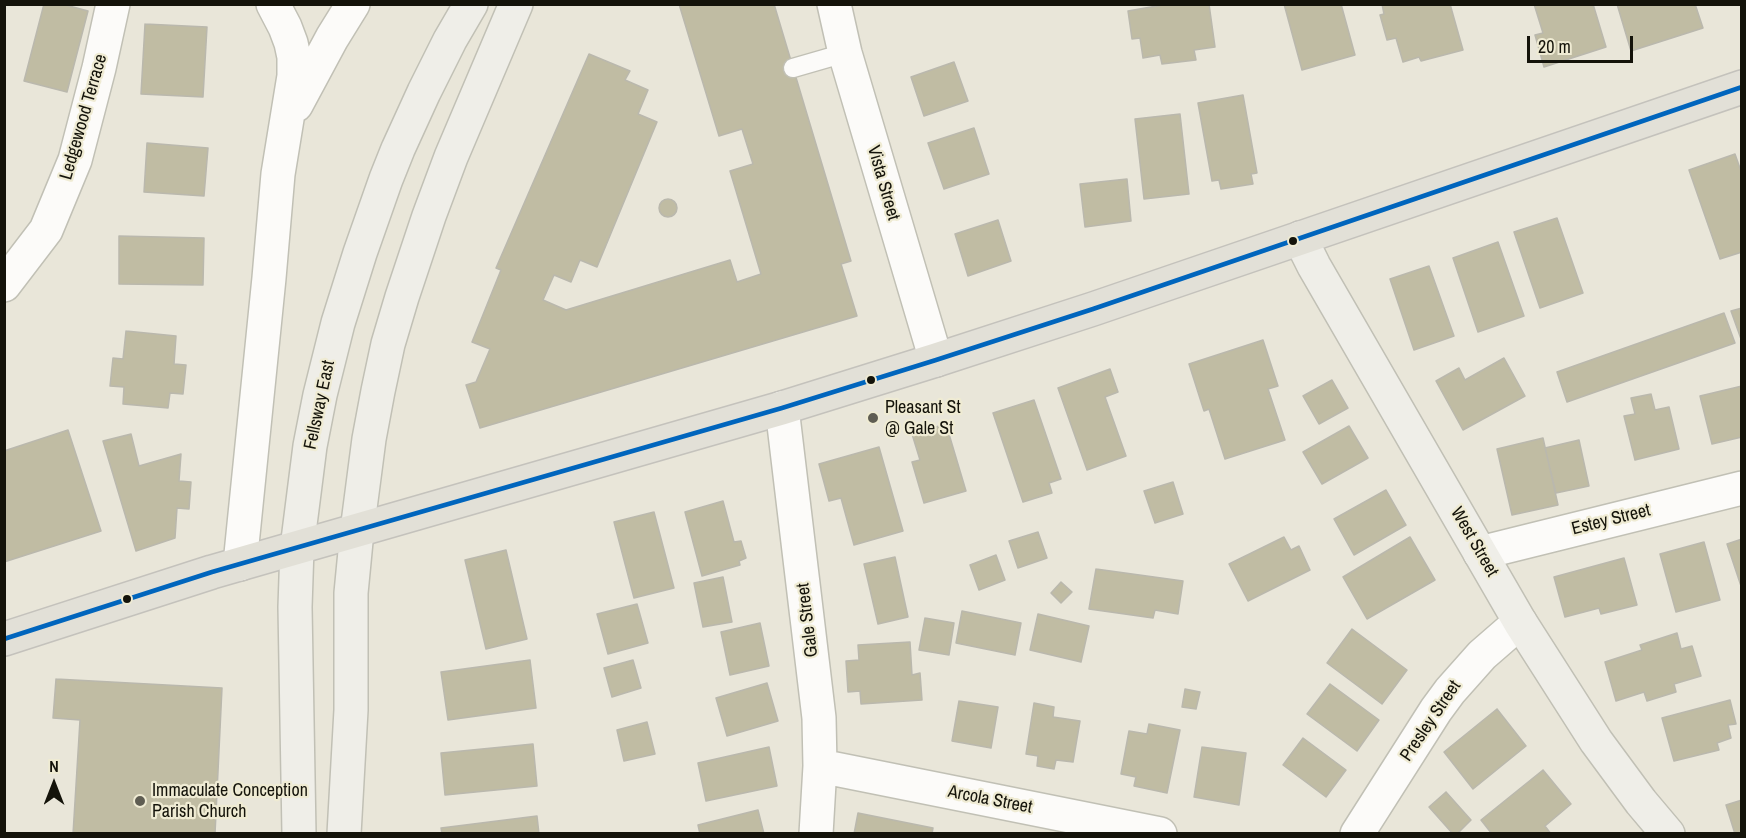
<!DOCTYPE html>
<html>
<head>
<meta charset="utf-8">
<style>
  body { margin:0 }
  #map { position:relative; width:1746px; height:838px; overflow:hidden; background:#e9e6d9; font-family:"Archivo Narrow",sans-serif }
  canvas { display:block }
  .frame { position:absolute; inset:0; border:6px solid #14130a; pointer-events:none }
  .north { position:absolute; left:24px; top:754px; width:60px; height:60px; -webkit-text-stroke:4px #efebd3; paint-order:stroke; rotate:0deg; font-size:16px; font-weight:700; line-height:24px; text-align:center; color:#14130a }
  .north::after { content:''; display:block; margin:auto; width:21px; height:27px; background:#14130a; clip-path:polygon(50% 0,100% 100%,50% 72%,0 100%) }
  .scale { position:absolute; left:1527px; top:36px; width:106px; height:27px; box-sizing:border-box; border:3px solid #14130a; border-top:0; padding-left:8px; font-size:18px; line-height:21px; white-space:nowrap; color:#14130a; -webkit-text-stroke:4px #efebd3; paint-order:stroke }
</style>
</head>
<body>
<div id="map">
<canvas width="1746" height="838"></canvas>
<div class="frame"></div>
<div class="north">N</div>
<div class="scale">20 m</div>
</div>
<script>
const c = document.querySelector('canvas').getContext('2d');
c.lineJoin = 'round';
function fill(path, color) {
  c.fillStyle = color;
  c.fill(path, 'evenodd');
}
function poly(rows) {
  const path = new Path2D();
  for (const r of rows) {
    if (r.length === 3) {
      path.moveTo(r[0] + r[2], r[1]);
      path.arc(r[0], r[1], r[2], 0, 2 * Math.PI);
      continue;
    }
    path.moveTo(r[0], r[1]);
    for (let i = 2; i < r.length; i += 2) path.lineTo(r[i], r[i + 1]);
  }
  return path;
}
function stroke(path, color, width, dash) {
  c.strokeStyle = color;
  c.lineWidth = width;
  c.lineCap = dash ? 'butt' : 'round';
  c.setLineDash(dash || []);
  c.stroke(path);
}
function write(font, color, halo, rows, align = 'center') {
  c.font = font + ' "Archivo Narrow",sans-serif';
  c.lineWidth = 4.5;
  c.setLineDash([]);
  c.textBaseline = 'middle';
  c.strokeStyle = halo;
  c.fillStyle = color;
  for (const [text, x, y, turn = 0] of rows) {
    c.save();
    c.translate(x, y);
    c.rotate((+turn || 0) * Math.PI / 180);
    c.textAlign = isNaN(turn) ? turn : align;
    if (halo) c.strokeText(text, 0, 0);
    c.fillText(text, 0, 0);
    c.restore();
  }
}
const building = poly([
  [44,4,62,4,88,11,67,92,24,81,44,4],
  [679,4,774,4,851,261,841,264,857,316,480,428,466,385,476,382,490,349,472,342,501,270,496,268,589,54,630,71,625,80,648,90,638,114,657,122,597,267,580,260,571,282,554,275,543,300,566,310,730,260,737,282,761,274,730,171,753,164,742,129,719,136,679,4],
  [1168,4,1209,4,1215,47,1194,50,1196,60,1162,64,1160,55,1143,58,1140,38,1132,39,1128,11,1168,4],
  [1284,4,1341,4,1355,55,1302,70,1284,4],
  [1382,4,1450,4,1463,50,1421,61,1419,57,1403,62,1396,38,1387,40,1380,15,1384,14,1382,4],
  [1534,4,1593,4,1606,47,1544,67,1535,35,1543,33,1534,4],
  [1617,4,1695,4,1703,28,1631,51,1617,4],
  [145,24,207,27,203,97,141,94,145,24],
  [954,62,968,101,924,116,911,77,954,62],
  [1243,95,1257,173,1251,174,1253,184,1221,189,1219,180,1212,181,1198,103,1243,95],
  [1180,114,1189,194,1144,199,1135,119,1180,114],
  [974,128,989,174,944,189,928,143,974,128],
  [147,143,208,148,204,196,144,192,147,143],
  [1735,154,1742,174,1742,252,1720,259,1689,170,1735,154],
  [1127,179,1131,221,1085,227,1080,184,1127,179],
  [668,208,9],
  [1557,218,1583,293,1540,308,1514,232,1557,218],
  [998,220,1011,261,968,276,955,234,998,220],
  [119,236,204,238,203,285,119,284,119,236],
  [1498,242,1524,316,1478,332,1453,258,1498,242],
  [1429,266,1454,336,1414,350,1390,279,1429,266],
  [1742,308,1742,339,1741,339,1731,311,1742,308],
  [1724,313,1735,343,1567,402,1557,372,1724,313],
  [126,331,176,336,174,364,186,365,183,394,170,393,168,408,123,404,124,387,110,386,113,358,123,359,126,331],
  [1263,340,1278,386,1268,389,1285,440,1225,459,1209,409,1204,411,1189,364,1263,340],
  [1504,358,1525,396,1463,430,1436,381,1459,368,1465,380,1504,358],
  [1110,369,1118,392,1105,397,1126,456,1087,470,1058,388,1110,369],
  [1332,380,1348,408,1319,424,1303,396,1332,380],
  [1742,386,1742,437,1712,444,1700,396,1742,386],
  [1651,394,1655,410,1669,407,1679,449,1635,460,1624,416,1635,414,1631,398,1651,394],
  [1034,400,1061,479,1049,483,1052,493,1023,502,993,413,1034,400],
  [946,424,966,491,924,503,912,462,920,460,912,434,946,424],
  [1349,426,1368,458,1322,484,1303,452,1349,426],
  [68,430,101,531,4,562,4,451,68,430],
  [131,434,139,466,181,454,179,481,191,482,189,509,177,508,175,538,136,551,103,441,131,434],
  [1543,438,1558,505,1512,515,1497,449,1543,438],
  [1579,440,1589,486,1556,493,1545,448,1579,440],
  [879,447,903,531,854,545,841,498,829,501,819,464,879,447],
  [1173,482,1183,514,1155,523,1144,491,1173,482],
  [1386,490,1406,525,1354,555,1334,519,1386,490],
  [723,501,734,542,741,541,746,558,739,561,740,565,702,576,685,512,723,501],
  [654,512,674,588,634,598,614,522,654,512],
  [1038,532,1047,558,1018,568,1009,541,1038,532],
  [1284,537,1291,550,1299,546,1310,570,1248,601,1229,564,1284,537],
  [1410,537,1435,580,1367,619,1343,577,1410,537],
  [1742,539,1742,586,1741,586,1727,544,1742,539],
  [1704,542,1720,600,1676,612,1660,554,1704,542],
  [506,550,527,639,486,649,465,560,506,550],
  [996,555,1005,580,979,590,970,565,996,555],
  [895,557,908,617,878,624,864,564,895,557],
  [1624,558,1637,605,1601,614,1599,608,1565,617,1554,577,1624,558],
  [1096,569,1183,581,1178,614,1155,610,1153,618,1089,609,1096,569],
  [723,577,732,622,703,627,694,583,723,577],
  [1061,582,1072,592,1061,603,1051,593,1061,582],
  [637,604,648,643,608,654,597,614,637,604],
  [962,611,1021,623,1015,655,956,643,962,611],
  [1038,614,1089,626,1081,662,1030,650,1038,614],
  [925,618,954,623,949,655,919,650,925,618],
  [760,623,769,666,730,675,721,632,760,623],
  [1352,629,1407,670,1382,704,1327,663,1352,629],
  [1677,633,1681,649,1692,646,1701,676,1674,684,1676,692,1647,701,1644,692,1616,701,1605,662,1642,650,1640,645,1677,633],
  [910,642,912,675,920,673,922,700,861,704,860,691,848,692,846,661,859,660,858,645,910,642],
  [530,660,536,708,448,720,441,672,530,660],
  [633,660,641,688,612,697,604,668,633,660],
  [56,679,222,688,215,834,73,834,80,720,53,718,56,679],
  [767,683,778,721,727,736,716,698,767,683],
  [1330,684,1379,720,1357,751,1307,714,1330,684],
  [1185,689,1200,692,1196,709,1182,707,1185,689],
  [1730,700,1736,724,1728,725,1731,738,1717,743,1719,750,1674,761,1662,718,1730,700],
  [959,701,998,707,991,748,952,741,959,701],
  [1034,703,1054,707,1053,717,1080,721,1073,762,1056,760,1054,769,1037,766,1038,756,1026,754,1034,703],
  [1497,709,1526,746,1473,789,1444,752,1497,709],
  [647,722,655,754,624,761,617,730,647,722],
  [1149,724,1180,730,1167,793,1134,786,1136,777,1121,774,1129,731,1147,734,1149,724],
  [1303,738,1346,770,1326,797,1283,765,1303,738],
  [533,744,537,786,445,795,441,753,533,744],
  [769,747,777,786,706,801,698,763,769,747],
  [1202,747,1246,753,1239,805,1194,797,1202,747],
  [1543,770,1571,804,1545,826,1551,834,1492,834,1481,820,1543,770],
  [1446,792,1471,820,1457,834,1453,834,1429,807,1446,792],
  [1742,800,1742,834,1735,834,1726,805,1742,800],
  [758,810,764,834,700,834,698,825,758,810],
  [858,813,933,828,932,834,854,834,858,813],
  [537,816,539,834,442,834,441,828,537,816]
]);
fill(building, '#c0bca3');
stroke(building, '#bab8ad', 1.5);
const lane = poly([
  [793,68,845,53]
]);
const street = poly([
  [834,4,845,53,936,360],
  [296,105,332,38,353,4],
  [4,285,46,230,75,160,99,68,113,4],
  [782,408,819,718,820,766,816,834],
  [1480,553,1742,488],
  [240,564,269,278,278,174,294,76,294,57,291,43,285,27,273,4],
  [820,766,1160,834],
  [1357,834,1436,710,1450,691,1482,655,1520,622]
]);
const secondary = poly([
  [1300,238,1314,266,1520,622,1596,741,1641,802,1668,834],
  [299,834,295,607,297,548,310,446,320,395,338,323,360,253,386,179,398,149,424,92,450,40,471,4],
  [344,834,351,710,351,593,357,531,369,439,378,391,388,344,402,297,429,216,451,157,516,4]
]);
const primary = poly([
  [4,639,212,572,782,408,936,360,1093,309,1742,87]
]);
stroke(lane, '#c1c0b5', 21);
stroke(street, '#c1c0b5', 36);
stroke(secondary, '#c1c0b5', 36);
stroke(primary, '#c4c2bc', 36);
stroke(lane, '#fcfbf9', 18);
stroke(street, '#fcfbf9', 33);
stroke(secondary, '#efeee8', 33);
stroke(primary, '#e2e0d7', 33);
stroke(poly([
  [4,639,212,572,782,408,936,360,1093,309,1742,87]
]), '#0065bd', 4.5);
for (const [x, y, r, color] of [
  [1293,241,5,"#14130a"],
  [871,380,5,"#14130a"],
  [873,418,6,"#5f5d52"],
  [127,599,5,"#14130a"],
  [140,801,6,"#5f5d52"]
]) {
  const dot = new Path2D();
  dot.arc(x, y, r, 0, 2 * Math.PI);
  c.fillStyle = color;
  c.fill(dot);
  stroke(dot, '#efebd3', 2);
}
write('18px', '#14130a', '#efebd3', [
  ["Ledgewood Terrace",84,117,-74],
  ["Vista Street",883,183,74],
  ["Fellsway East",320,405,-78],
  ["Estey Street",1611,520,-14],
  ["West Street",1474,542,60],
  ["Gale Street",808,620,-97],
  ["Presley Street",1431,721,-56],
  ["Arcola Street",990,800,11]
]);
write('18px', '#14130a', '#efebd3', [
  ["Pleasant St",885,408],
  ["@ Gale St",885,429],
  ["Immaculate Conception",152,791],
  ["Parish Church",152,812]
], 'left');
</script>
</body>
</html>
